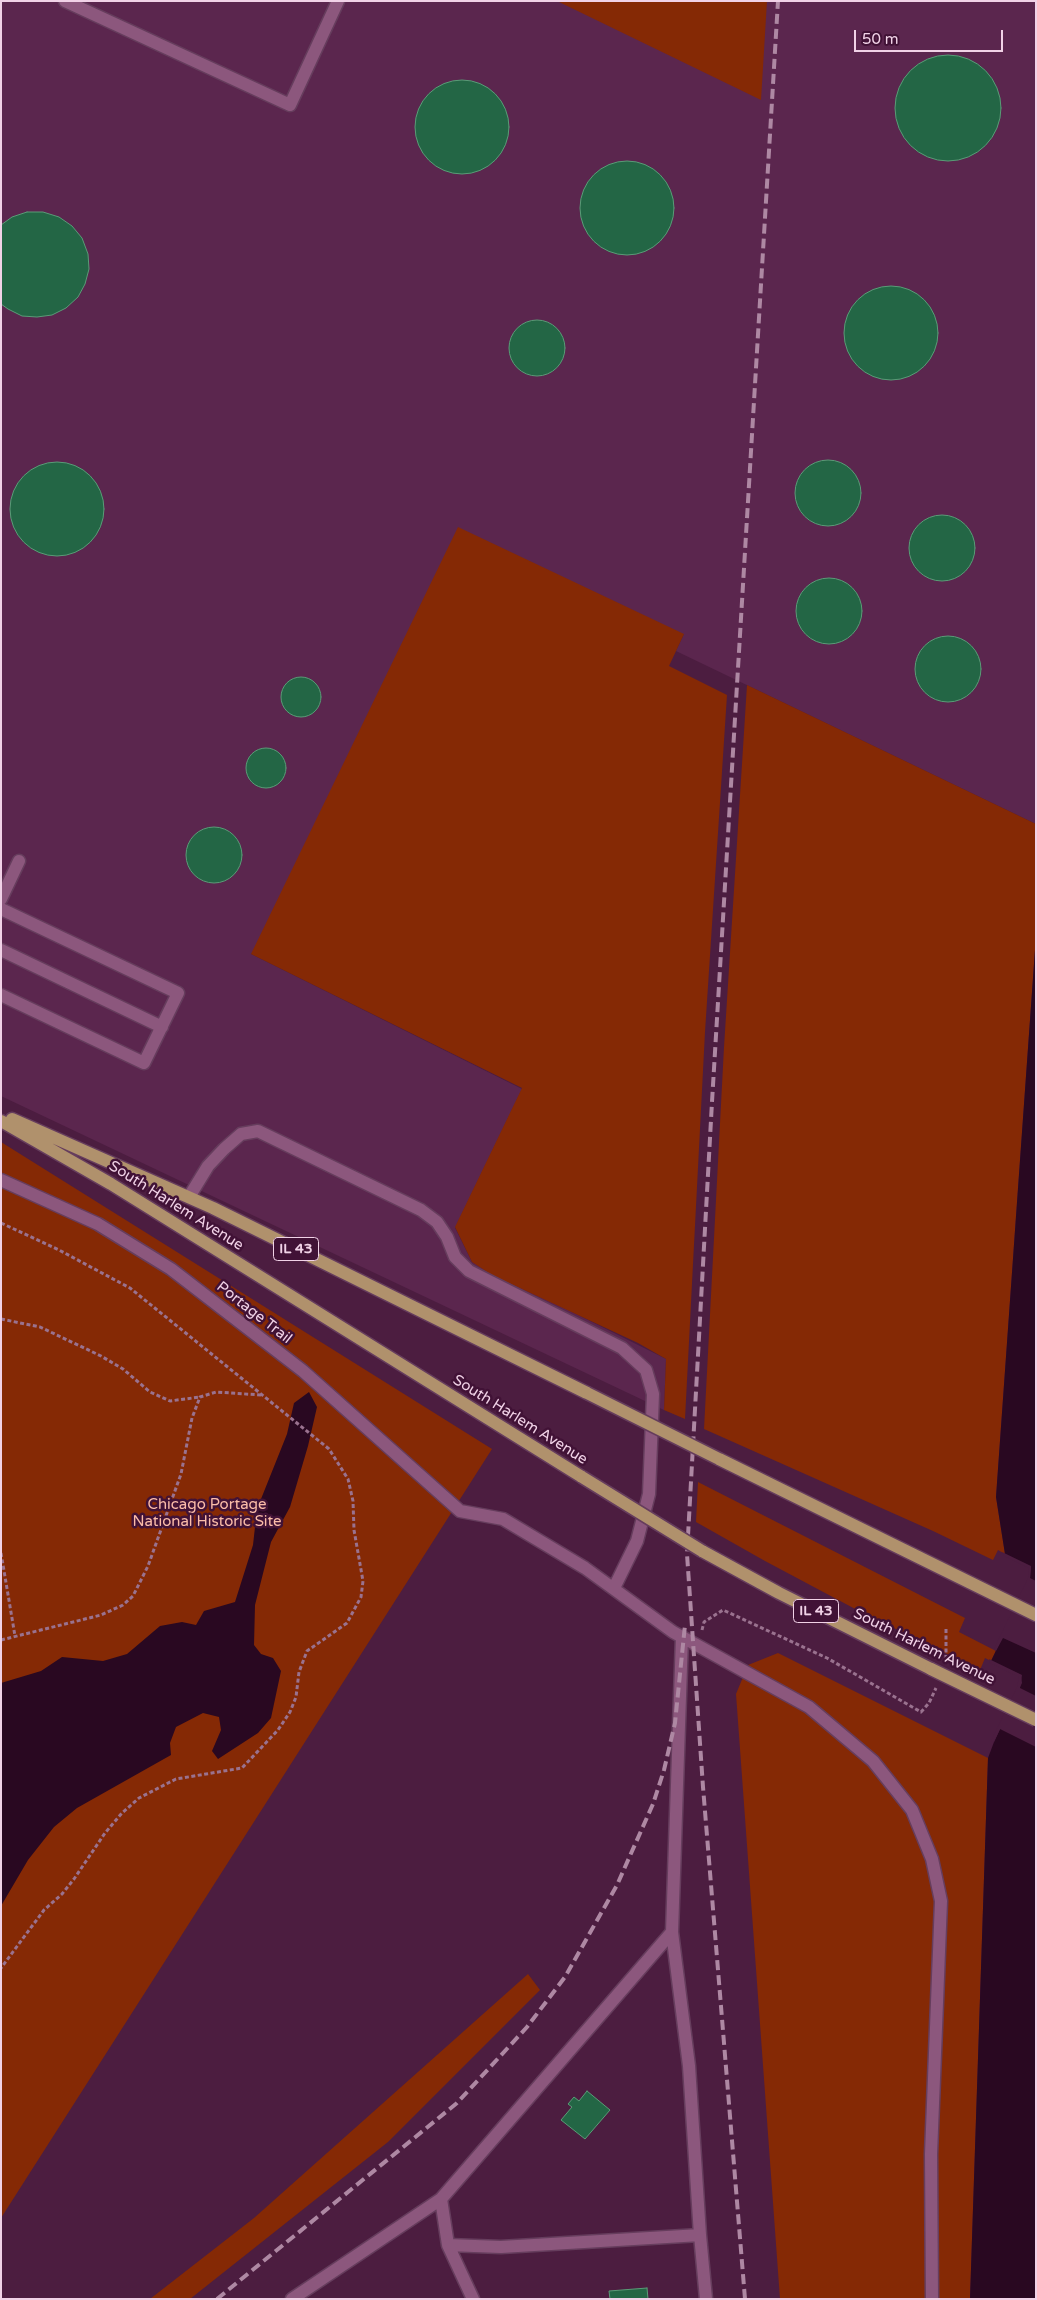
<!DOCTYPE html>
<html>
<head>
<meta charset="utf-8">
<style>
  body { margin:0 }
  #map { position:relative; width:1037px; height:2300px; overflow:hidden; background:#4c1d40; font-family:"Varela Round",sans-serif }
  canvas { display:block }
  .frame { position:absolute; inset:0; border:2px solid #f1d2e7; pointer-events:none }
  .scale { position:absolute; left:854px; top:30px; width:149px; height:22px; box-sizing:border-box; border:2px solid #f1d2e7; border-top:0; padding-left:6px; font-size:15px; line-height:18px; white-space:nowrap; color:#f1d2e7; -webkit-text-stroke:4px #411236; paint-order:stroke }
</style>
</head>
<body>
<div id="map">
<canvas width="1037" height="2300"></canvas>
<div class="frame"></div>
<div class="scale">50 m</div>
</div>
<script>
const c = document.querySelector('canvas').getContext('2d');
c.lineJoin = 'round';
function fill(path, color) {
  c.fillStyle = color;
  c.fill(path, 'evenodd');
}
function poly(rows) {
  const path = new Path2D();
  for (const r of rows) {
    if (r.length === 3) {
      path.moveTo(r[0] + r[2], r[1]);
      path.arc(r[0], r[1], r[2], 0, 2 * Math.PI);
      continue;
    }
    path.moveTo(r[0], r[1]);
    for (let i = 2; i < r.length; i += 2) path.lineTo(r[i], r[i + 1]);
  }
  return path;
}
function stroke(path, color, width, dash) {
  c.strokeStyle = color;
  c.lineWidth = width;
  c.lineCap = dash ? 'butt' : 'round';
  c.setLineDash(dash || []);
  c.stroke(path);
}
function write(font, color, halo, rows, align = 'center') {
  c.font = font + ' "Varela Round",sans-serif';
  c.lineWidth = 5;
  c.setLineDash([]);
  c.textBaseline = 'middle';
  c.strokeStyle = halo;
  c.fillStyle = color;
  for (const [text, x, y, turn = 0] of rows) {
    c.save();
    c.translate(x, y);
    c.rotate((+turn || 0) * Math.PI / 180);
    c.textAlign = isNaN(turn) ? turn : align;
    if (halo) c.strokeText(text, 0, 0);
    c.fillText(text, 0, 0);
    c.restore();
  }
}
fill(poly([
  [1,1,1036,1,1036,824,676,651,684,634,251,954,522,1089,455,1228,472,1262,666,1359,664,1410,1,1096]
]), '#5b264e');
fill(poly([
  [557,1,767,1,761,100],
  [458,527,684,634,669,666,727,695,705,1032,685,1419,664,1410,666,1359,638,1343,492,1275,472,1262,455,1227,522,1088,251,954],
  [747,685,1036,824,1036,936,996,1497,1005,1554,998,1550,993,1560,933,1531,704,1429,724,1047],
  [1,1142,492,1449,1,2218],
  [698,1482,965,1618,959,1632,996,1651,991,1661,985,1658,980,1670,859,1611,765,1561,696,1522],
  [778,1653,988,1758,970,2299,780,2299,736,1694,748,1665],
  [528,1974,540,1990,388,2142,190,2299,150,2299,254,2218]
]), '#852905');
fill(poly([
  [1036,936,1036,2299,970,2299,988,1758,994,1742,1022,1683,1021,1675,991,1661,1030,1579,1031,1567,1005,1554,996,1497],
  [309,1392,317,1407,308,1446,290,1507,271,1542,255,1605,254,1645,261,1654,273,1658,281,1671,271,1718,258,1733,218,1759,212,1751,221,1730,219,1717,203,1713,176,1727,170,1743,171,1755,77,1808,54,1827,28,1860,1,1906,1,1683,41,1671,62,1657,103,1661,127,1654,160,1626,182,1622,196,1625,204,1611,235,1602,253,1545,257,1509,287,1434,294,1403]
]), '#290821');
fill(poly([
  [1002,1552,1031,1566,1030,1578,1036,1581,1036,1653,1003,1638,996,1651,994,1649,1028,1578,1029,1568,1004,1556],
  [989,1659,1022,1675,1020,1688,1036,1696,1036,1747,1000,1729,994,1742,991,1741,1017,1687,1019,1677,990,1663]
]), '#4c1d40');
const building = poly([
  [948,108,53],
  [462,127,47],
  [627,208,47],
  [27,212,43,212,59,217,72,226,82,238,88,254,89,269,85,284,78,297,66,308,52,315,37,317,22,316,8,309,1,304,1,225,12,217,27,212],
  [891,333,47],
  [537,348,28],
  [828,493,33],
  [57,509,47],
  [942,548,33],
  [829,611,33],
  [948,669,33],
  [301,697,20],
  [266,768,20],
  [214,855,28],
  [587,2091,610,2110,585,2139,561,2120,572,2107,568,2104,574,2097,579,2101,587,2091],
  [647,2288,648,2299,610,2299,609,2291,647,2288]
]);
fill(building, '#236645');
stroke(building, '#5a9b77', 1);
const minor = poly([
  [65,1,290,105,338,1],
  [1,899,19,861],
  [1,909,178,993,144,1063,1,995],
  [1,950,162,1027],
  [1,1180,98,1224,171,1269,303,1371,460,1511,503,1519,585,1568,673,1632,809,1707,873,1761,912,1810,932,1859,941,1901,931,2154,932,2299],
  [189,1197,208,1166,224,1149,241,1134,258,1131,421,1210,437,1222,447,1237,455,1257,469,1271,622,1348,646,1370,653,1394,649,1494,637,1541,614,1588],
  [672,1932,441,2199,448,2245,501,2247,700,2235,689,2066,672,1932,682,1637],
  [700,2235,706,2299],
  [448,2245,473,2299],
  [292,2299,441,2199]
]);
const major = poly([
  [12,1119,213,1208,587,1393],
  [1,1121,111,1184,582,1477],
  [719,1459,1036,1615],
  [702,1551,779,1593,931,1669]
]);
stroke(minor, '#663d5d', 15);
stroke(major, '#663d5d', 15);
stroke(poly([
  [1,1223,59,1250,130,1288,329,1449,348,1479,353,1501,354,1530,363,1581,361,1597,347,1623,307,1651,299,1672,296,1697,290,1712,278,1730,242,1768,176,1779,139,1798,122,1813,105,1833,74,1879,62,1894,44,1910,1,1968],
  [1,1319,40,1327,101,1356,123,1369,150,1392,170,1401,200,1397],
  [1,1553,15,1636],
  [702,1630,704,1622,723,1610,827,1658,921,1712,929,1703,936,1688],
  [1,1640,101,1615,123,1605,133,1596,148,1566,181,1474,192,1418,200,1397,216,1392,261,1395],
  [946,1659,946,1627]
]), '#9a728f', 3, [4, 2.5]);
stroke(minor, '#8c577d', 12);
stroke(major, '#b0916c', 12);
stroke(poly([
  [217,2299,457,2103,527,2027,565,1977,617,1885,653,1804,664,1770,675,1723,685,1625],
  [745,2299,703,1787,687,1554,712,1102,778,1]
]), '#ae88a3', 4, [10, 5]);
const majorBridge = poly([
  [587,1393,719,1459],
  [582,1477,702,1551],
  [931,1669,1036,1720]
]);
stroke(majorBridge, '#663d5d', 15, []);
stroke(majorBridge, '#b0916c', 12);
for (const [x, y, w] of [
  [296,1249,45],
  [816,1611,45]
]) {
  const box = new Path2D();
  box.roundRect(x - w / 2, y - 11.5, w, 23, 4);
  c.fillStyle = '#411236';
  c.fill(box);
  stroke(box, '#f1d2e7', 1);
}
write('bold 14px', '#f1d2e7', null, [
  ["IL 43",296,1249],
  ["IL 43",816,1611]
]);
write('15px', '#f1d2e7', '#411236', [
  ["South Harlem Avenue",176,1206,32],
  ["Portage Trail",254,1313,38],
  ["South Harlem Avenue",520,1420,32],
  ["South Harlem Avenue",924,1647,26]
]);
write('15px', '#fcbda9', '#411236', [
  ["Chicago Portage",207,1505],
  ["National Historic Site",207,1522]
]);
</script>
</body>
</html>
